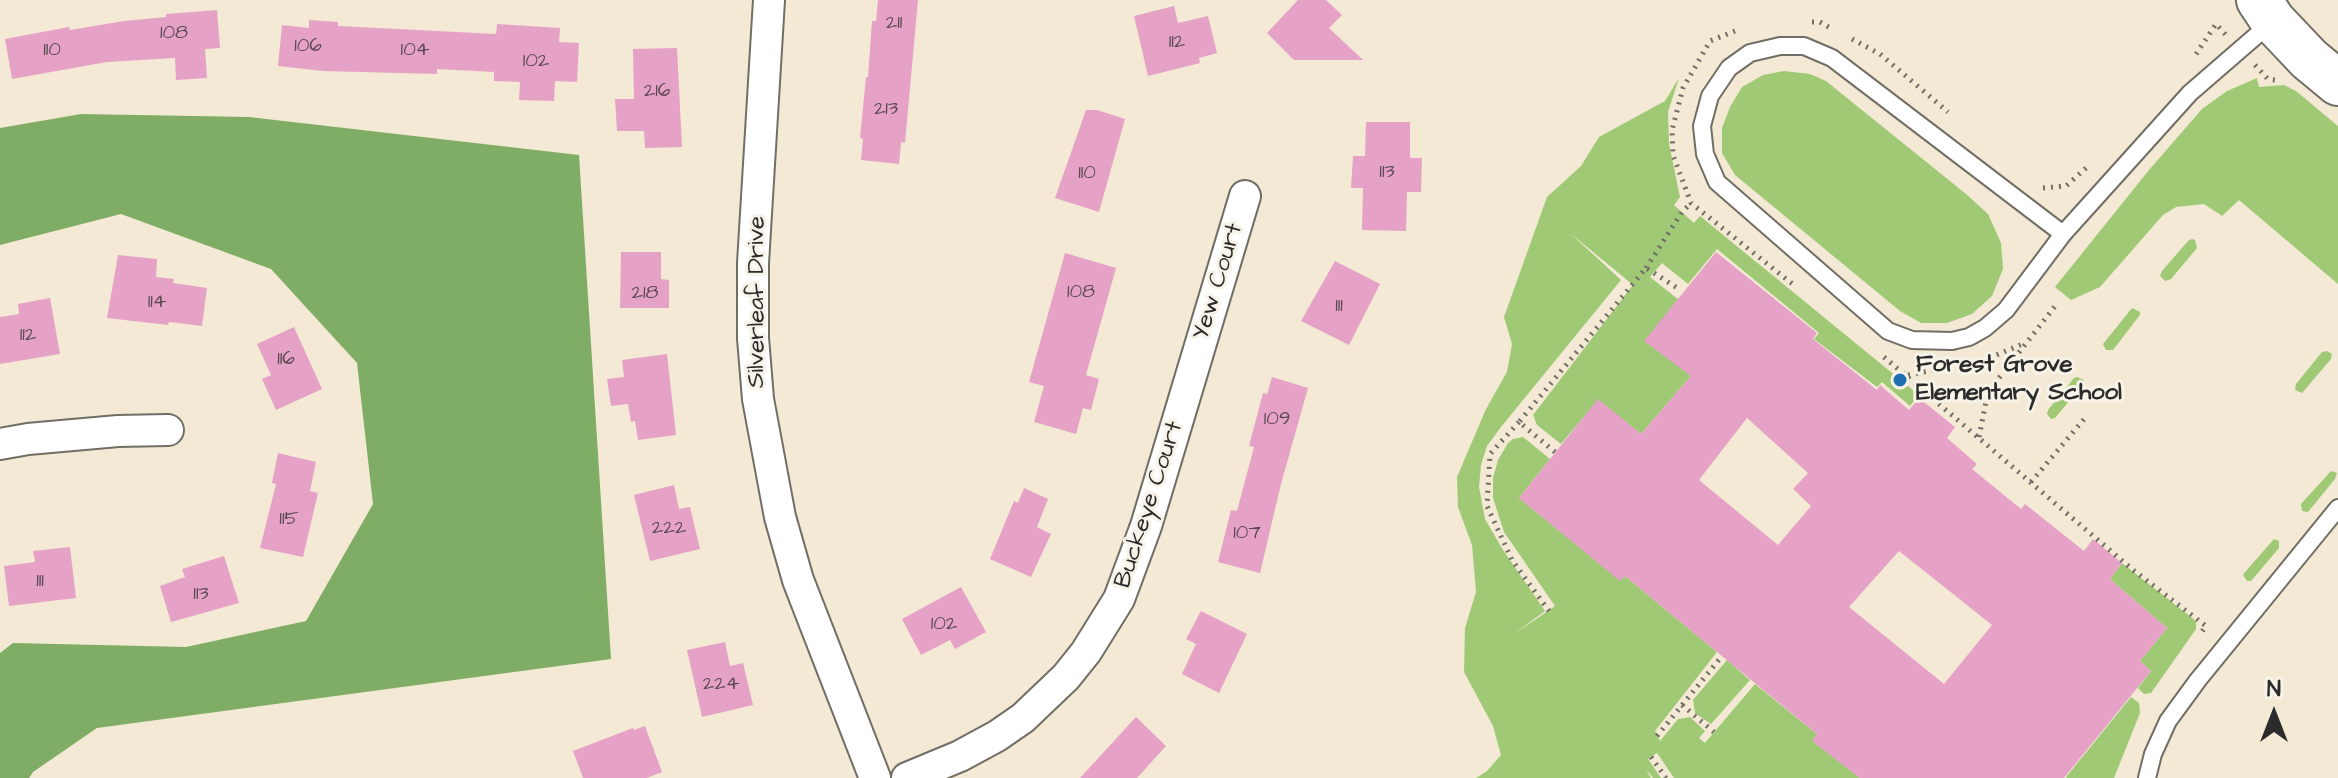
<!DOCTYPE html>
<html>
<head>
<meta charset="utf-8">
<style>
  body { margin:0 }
  #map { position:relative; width:2338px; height:778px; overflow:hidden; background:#f3e9d4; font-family:"Architects Daughter",sans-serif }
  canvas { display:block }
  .north { position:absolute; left:2234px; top:674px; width:80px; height:80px; -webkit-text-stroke:6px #f7f3e8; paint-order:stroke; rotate:0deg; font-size:22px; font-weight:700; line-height:32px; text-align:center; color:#2b2b2b }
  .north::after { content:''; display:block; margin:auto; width:28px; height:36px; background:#2b2b2b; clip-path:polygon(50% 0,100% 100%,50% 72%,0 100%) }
</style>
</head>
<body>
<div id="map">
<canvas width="2338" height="778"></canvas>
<div class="north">N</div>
</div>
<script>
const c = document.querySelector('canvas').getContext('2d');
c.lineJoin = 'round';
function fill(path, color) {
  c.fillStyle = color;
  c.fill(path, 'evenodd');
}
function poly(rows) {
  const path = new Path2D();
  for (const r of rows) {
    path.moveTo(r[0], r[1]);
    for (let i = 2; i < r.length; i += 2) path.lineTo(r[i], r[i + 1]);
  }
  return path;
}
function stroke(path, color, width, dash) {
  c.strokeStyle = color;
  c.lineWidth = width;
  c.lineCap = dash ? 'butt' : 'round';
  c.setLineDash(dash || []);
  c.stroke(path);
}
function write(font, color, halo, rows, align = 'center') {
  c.font = font + ' "Architects Daughter",sans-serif';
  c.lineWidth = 6;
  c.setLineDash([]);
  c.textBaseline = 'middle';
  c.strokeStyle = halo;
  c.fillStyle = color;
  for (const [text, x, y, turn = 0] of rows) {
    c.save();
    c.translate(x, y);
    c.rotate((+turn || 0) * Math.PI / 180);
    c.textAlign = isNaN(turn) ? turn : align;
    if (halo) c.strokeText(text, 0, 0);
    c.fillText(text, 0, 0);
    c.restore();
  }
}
fill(poly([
  [1784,71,1810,74,1826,81,1966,194,1988,214,2001,243,2003,269,1992,296,1972,314,1947,323,1921,323,1900,311,1735,175,1722,153,1722,128,1730,107,1742,87,1763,75],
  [1679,78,1668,112,1669,144,1680,197,1674,205,1694,223,1700,216,1919,395,1910,406,1882,382,1877,387,1814,339,1819,333,1717,249,1688,284,1662,263,1650,277,1679,300,1691,376,1641,434,1598,400,1561,444,1537,425,1533,415,1633,285,1570,233,1621,280,1501,427,1487,446,1481,465,1479,487,1485,519,1503,550,1545,611,1513,635,1555,606,1504,532,1493,498,1493,478,1498,460,1508,443,1513,439,1523,437,1550,459,1519,498,1620,580,1625,576,1717,652,1655,731,1660,741,1678,719,1690,717,1705,731,1699,738,1705,743,1755,684,1817,734,1813,741,1860,778,1674,778,1657,753,1648,759,1661,778,1653,778,1646,769,1651,778,1476,778,1487,771,1501,755,1493,726,1464,672,1465,628,1476,592,1472,545,1458,507,1457,477,1486,409,1507,372,1512,344,1504,317,1547,197,1581,166,1599,137,1665,101],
  [2257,78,2259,87,2284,85,2296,91,2338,126,2338,284,2239,200,2222,216,2204,204,2176,207,2163,215,2100,287,2071,300,2055,287,2149,170,2202,109,2227,91],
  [2192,239,2195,240,2197,248,2171,279,2165,281,2160,276,2162,271,2188,241],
  [2132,308,2140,312,2140,315,2113,350,2106,350,2103,344],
  [2327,351,2332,354,2331,359,2302,393,2295,390,2296,384,2322,352],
  [2077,377,2084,380,2083,385,2055,418,2051,419,2047,414,2048,410,2074,378],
  [2331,471,2337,473,2335,479,2308,512,2302,511,2301,504],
  [2274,539,2279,541,2279,548,2251,581,2247,581,2243,575,2246,571],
  [2122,563,2196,621,2196,629,2151,693,2144,694,2138,688,2151,671,2140,661,2167,628,2110,579],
  [1727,660,1750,680,1711,724,1695,713,1693,700],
  [2131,697,2139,703,2140,713,2114,778,2067,778,2066,777]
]), '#a0c975');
fill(poly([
  [81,114,249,117,579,155,611,659,97,728,33,772,29,778,0,778,0,653,13,643,186,647,306,621,373,504,357,363,271,269,121,214,0,245,0,128]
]), '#80ad66');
fill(poly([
  [878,0,918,0,905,143,901,142,899,164,861,160,863,139,860,138,866,77,868,77,872,21,876,21],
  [1298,0,1326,0,1342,15,1329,28,1363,60,1294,60,1267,33],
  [1174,6,1178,23,1208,16,1217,53,1199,58,1200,63,1148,76,1134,16],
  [217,10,220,48,205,49,207,78,176,80,175,58,107,62,12,79,5,39,69,27,70,30,124,21,166,17,166,14],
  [309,20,338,22,338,26,496,34,497,24,560,28,559,42,579,43,577,82,555,81,554,101,519,100,520,82,494,81,494,72,437,69,437,74,323,71,278,66,282,25,309,28],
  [677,48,682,147,645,148,644,131,617,131,615,99,634,99,633,49],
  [1086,110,1097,110,1125,119,1099,212,1055,198],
  [1366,122,1410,122,1410,158,1422,158,1421,192,1407,192,1406,231,1362,230,1363,188,1351,188,1353,156,1365,156],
  [621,252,661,252,661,279,669,280,669,308,620,308],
  [1716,252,1817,333,1813,339,1877,390,1880,385,1909,410,1919,398,1955,427,1947,438,1977,464,1972,469,2021,509,2025,504,2084,551,2093,539,2122,563,2110,579,2167,628,2140,661,2151,671,2064,778,1860,778,1812,741,1817,734,1717,652,1625,576,1620,581,1519,498,1598,399,1641,434,1691,376,1644,341],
  [1747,418,1808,473,1793,489,1811,506,1778,545,1699,480],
  [1899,551,1992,625,1944,684,1849,607],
  [1065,253,1116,268,1086,375,1099,379,1091,410,1083,408,1076,434,1034,422,1044,386,1029,382],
  [118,255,157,259,156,277,174,279,173,283,207,288,202,326,169,322,168,325,107,318],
  [1335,261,1380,284,1349,345,1301,321],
  [50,298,60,354,0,364,0,317,19,314,18,304],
  [294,327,322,389,276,410,262,379,271,375,257,344],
  [667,354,676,435,638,440,635,421,631,422,628,404,611,406,607,379,624,377,622,360],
  [1272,377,1308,388,1281,484,1260,573,1218,562,1231,510,1237,511,1254,447,1249,446,1263,393,1267,394],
  [278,453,316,462,310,491,318,493,303,557,260,548,276,484,272,483],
  [674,485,679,509,690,507,700,549,650,561,634,495],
  [1024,488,1048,499,1037,527,1051,534,1031,577,990,559,1014,501,1018,503],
  [70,547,76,598,9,606,4,566,35,562,33,551],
  [224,556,239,603,171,622,160,586,185,577,182,569],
  [961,587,986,632,955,649,950,640,921,655,902,619],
  [1201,611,1247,634,1219,693,1182,674,1196,644,1186,639],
  [725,642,730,666,743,663,753,705,702,717,687,650],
  [1136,717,1166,746,1137,778,1080,778],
  [645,726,662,772,647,778,583,778,573,751,633,728,634,730]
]), '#e6a2c6');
const lane = poly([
  [2063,234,1832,58,1804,46,1780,46,1750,53,1729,68,1710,96,1702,126,1705,154,1717,182,1888,331,1912,340,1952,341,1969,337,1985,328,2006,310,2063,234,2190,93,2272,22],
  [2147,778,2153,754,2168,721,2198,680,2338,508]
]);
const street = poly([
  [769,0,753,263,753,338,758,399,780,517,798,580,875,778],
  [0,444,28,439,118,431,168,430],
  [907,778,960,756,997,736,1023,718,1066,677,1086,652,1119,599,1146,526,1245,196]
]);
const secondary = poly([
  [2259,0,2273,21,2309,59,2338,83]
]);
stroke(lane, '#716e66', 20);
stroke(street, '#716e66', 34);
stroke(secondary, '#716e66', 48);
stroke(poly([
  [1812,22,1820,22,1832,29],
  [1735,31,1710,41,1683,88,1672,130,1673,155,1691,203,1795,286],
  [1852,39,1880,54,1948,112],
  [2196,54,2216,24,2226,35],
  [2255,65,2268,79,2275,80],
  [2043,188,2066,186,2086,168],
  [1646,268,1682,212,1691,203],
  [1884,357,2133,570,2206,626,2200,634],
  [1982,361,2025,343],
  [1908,375,1949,367],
  [1519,422,1490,454,1487,506,1512,560,1549,611],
  [1979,437,1988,392,2056,305],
  [1555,452,1519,422,1646,268,1679,289],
  [2031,482,2085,418],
  [1682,705,1714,732],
  [1657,736,1722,656],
  [1651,757,1666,778]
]), '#716e66', 5, [2, 6]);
stroke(lane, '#fff', 16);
stroke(street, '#fff', 30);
stroke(secondary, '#fff', 44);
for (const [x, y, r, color] of [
  [1900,380,8,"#1f6fb2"]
]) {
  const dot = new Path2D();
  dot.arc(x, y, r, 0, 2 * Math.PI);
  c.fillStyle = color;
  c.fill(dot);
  stroke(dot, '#f7f3e8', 3);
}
write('20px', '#5a4952', null, [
  ["211",894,24],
  ["108",174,34],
  ["112",1177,43],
  ["106",308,47],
  ["110",52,51],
  ["104",415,51],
  ["102",536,62],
  ["216",657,92],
  ["213",886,110],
  ["113",1387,173],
  ["110",1087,174],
  ["108",1081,293],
  ["218",645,294],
  ["114",157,303],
  ["111",1339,307],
  ["112",28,336],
  ["116",286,360],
  ["109",1277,420],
  ["115",289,520],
  ["222",669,529],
  ["107",1247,534],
  ["111",40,582],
  ["113",201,595],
  ["102",944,625],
  ["224",721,685]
]);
write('24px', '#2b2b2b', '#f7f3e8', [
  ["Yew Court",1219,282,-73],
  ["Silverleaf Drive",758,302,-90],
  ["Buckeye Court",1150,505,-72]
]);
write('bold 24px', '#2b2b2b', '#f7f3e8', [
  ["Forest Grove",1916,366],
  ["Elementary School",1916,394]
], 'left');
</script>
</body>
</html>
